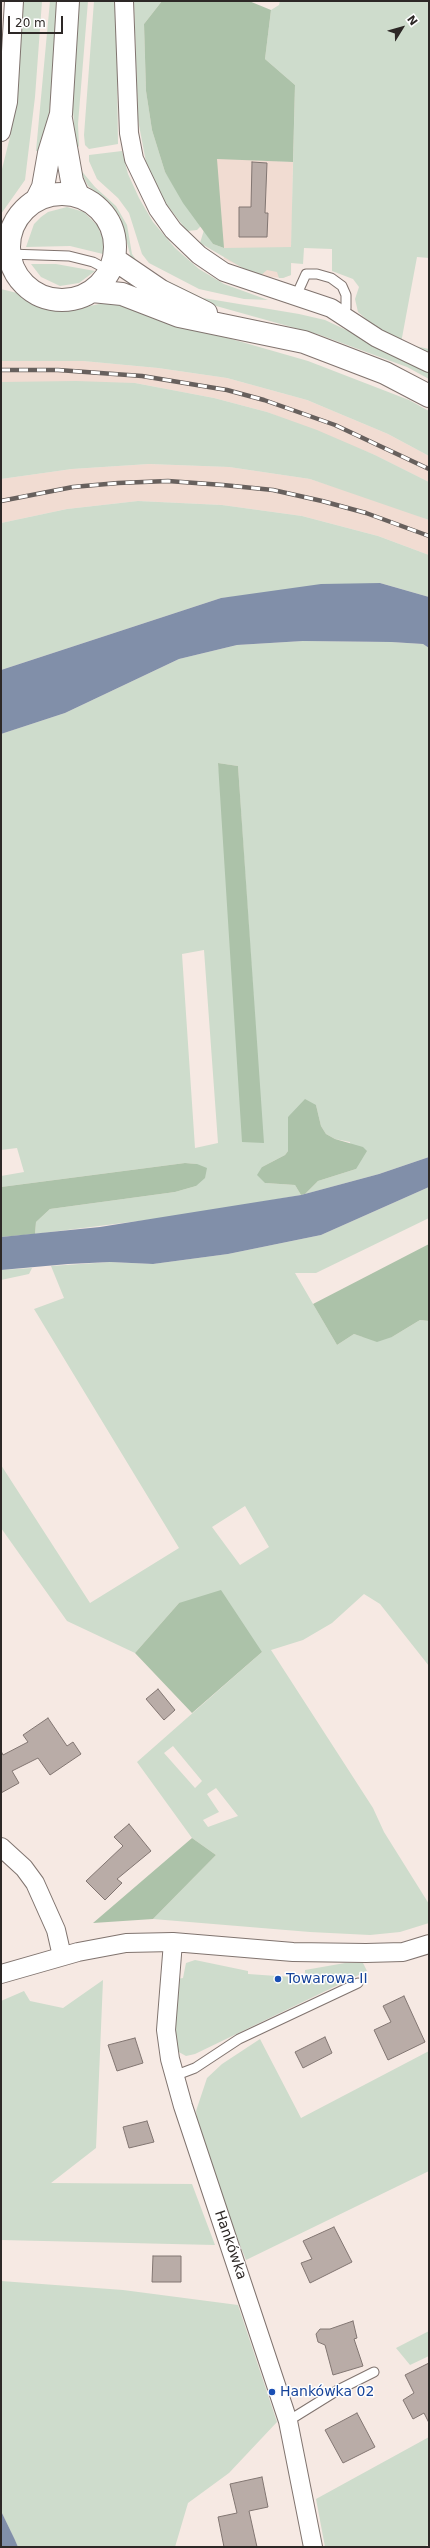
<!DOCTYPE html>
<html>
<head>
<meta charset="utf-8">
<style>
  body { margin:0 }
  #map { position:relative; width:430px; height:2548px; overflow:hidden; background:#f6e9e3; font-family:"DejaVu Sans",sans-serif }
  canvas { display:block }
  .frame { position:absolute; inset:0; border:2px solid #2d2826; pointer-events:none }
  .north { position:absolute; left:382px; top:8px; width:40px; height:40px; -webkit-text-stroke:3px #fff; paint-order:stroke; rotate:53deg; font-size:11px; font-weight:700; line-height:16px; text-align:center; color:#2d2826 }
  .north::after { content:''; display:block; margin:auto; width:14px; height:18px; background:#2d2826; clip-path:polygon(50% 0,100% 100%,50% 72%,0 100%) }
  .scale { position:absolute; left:8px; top:16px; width:55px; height:18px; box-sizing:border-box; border:2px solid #2d2826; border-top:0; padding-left:5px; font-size:12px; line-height:14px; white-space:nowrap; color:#2d2826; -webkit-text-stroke:3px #fff; paint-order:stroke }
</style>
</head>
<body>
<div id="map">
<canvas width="430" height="2548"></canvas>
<div class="frame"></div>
<div class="north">N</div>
<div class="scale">20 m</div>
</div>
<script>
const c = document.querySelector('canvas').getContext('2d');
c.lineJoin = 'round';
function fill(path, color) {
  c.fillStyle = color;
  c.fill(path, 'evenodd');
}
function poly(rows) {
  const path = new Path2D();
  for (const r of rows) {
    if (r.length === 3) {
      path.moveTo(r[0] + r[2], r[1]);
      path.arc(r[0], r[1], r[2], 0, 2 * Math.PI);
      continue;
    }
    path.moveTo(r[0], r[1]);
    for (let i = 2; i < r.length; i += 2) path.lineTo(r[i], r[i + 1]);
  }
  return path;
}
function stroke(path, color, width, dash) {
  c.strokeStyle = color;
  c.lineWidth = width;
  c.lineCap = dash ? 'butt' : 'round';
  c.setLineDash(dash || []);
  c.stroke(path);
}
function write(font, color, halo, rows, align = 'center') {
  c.font = font + ' "DejaVu Sans",sans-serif';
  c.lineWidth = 3;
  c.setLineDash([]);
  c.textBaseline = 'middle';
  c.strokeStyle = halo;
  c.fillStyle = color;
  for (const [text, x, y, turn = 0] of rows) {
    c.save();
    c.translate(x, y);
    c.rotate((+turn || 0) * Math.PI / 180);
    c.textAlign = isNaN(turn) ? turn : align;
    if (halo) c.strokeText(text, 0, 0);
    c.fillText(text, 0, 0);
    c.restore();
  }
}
fill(poly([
  [216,158,293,162,291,275,283,278,260,276,224,259],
  [1,361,83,361,158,368,227,378,307,400,388,434,429,456,429,482,375,455,267,412,214,398,135,383,1,382],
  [149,464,229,467,310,479,379,501,429,520,429,555,378,536,302,516,222,505,138,501,67,509,1,523,1,479,72,469]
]), '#f1dcd2');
fill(poly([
  [23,1,42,1,35,97,25,180,1,214,1,173,10,137],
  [50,1,59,1,52,89,44,151,36,151],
  [79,1,88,1,78,124,79,146,76,149,73,110,73,77],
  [94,1,116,1,118,144,89,149,85,145,84,135],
  [134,1,162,1,144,24,146,91,152,130,165,172,201,226,197,230,187,231,167,205,154,184,146,162,138,120],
  [280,1,429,1,429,258,417,257,401,343,429,349,429,356,401,343,380,331,358,312,355,299,359,287,353,279,332,271,332,249,304,248,303,264,291,263,291,275,283,278,279,278,277,272,267,270,260,276,253,274,200,243,204,230,213,244,224,248,291,247,295,85,265,59,271,10,279,5],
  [122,151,128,174,139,198,153,222,175,248,199,269,224,284,268,300,244,299,199,289,149,263,142,254,129,213,118,198,97,179,89,161,89,155],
  [79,168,95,187,116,206,127,225,132,254,141,267,147,271,203,298,299,314,325,320,429,369,429,379,407,367,320,335,209,304,145,274,131,258,120,217,108,201,88,186],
  [67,207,84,212,97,225,104,241,103,254,70,246,26,247,34,224,41,217,48,212],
  [31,264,56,264,95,271,79,283,60,286,41,277],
  [1,289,21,294,39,306,50,309,67,311,113,301,214,334,308,361,409,400,429,411,429,456,388,434,307,400,227,378,158,368,83,361,1,361],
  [76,381,135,383,214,398,267,412,317,430,375,455,429,482,429,520,310,479,229,467,149,464,72,469,1,479,1,382],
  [138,501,222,505,302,516,378,536,429,555,429,597,380,583,221,598,1,670,1,523,67,509],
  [303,641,391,642,423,644,429,648,429,1157,379,1174,305,1194,318,1181,356,1169,350,1142,335,1139,326,1134,321,1126,316,1105,288,1117,288,1151,285,1155,262,1167,265,1183,295,1185,301,1195,187,1215,35,1234,36,1222,50,1209,175,1192,196,1186,197,1164,185,1163,1,1187,1,1176,24,1172,17,1148,1,1150,1,734,65,713,179,659,237,645],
  [218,763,238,766,263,1143],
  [204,950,218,1143,195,1148,182,954],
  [429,1187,429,1218,316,1273,295,1273,337,1345,354,1334,363,1337,392,1337,420,1320,429,1321,429,1666,380,1604,364,1594,332,1623,303,1640,271,1650,373,1808,384,1832,429,1904,429,1923,400,1932,370,1935,310,1932,153,1919,216,1855,192,1838,137,1762,262,1652,179,1603,135,1653,67,1621,1,1528,1,1465,90,1603,179,1548,34,1309,64,1298,51,1266,110,1262,153,1264,228,1254,321,1235],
  [245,1506,269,1547,240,1565,212,1527],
  [173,1746,202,1781,195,1788,164,1753],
  [216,1788,238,1816,208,1827,203,1820,219,1812,207,1794],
  [32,1268,29,1274,1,1280,1,1270],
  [195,1960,248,1971,248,1974,305,1978,305,1970,345,1963,363,1963,367,1971,195,2054,186,2056,177,2051,174,2038,177,1979,183,1978,186,1963],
  [103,1980,96,2148,51,2183,192,2184,215,2245,1,2240,1,2001,24,1991,30,2001,63,2008],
  [260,2039,301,2118,429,2051,429,2171,246,2260,220,2197,199,2131,196,2111,207,2078,222,2064],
  [1,2281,123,2290,238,2305,277,2422,229,2473,188,2503,175,2547,18,2547,1,2511],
  [429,2331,429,2356,410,2365,396,2348],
  [429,2437,429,2544,424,2547,325,2547,316,2499]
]), '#cedccc');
fill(poly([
  [162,1,249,1,271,10,265,59,295,85,293,162,217,159,224,248,213,244,183,203,165,172,152,130,146,91,144,24],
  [218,763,238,766,264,1143,242,1142],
  [305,1099,316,1105,321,1126,326,1134,335,1139,363,1147,367,1151,356,1169,318,1181,305,1194,301,1195,295,1185,265,1183,257,1175,262,1167,285,1155,288,1151,288,1117],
  [185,1163,197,1164,207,1168,205,1178,196,1186,175,1192,50,1209,36,1222,35,1234,1,1237,1,1187],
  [429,1244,429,1321,420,1320,392,1337,377,1342,354,1334,337,1345,313,1304],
  [221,1590,262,1652,192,1713,135,1653,179,1603],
  [192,1838,216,1855,153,1919,93,1923]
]), '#acc2a9');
fill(poly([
  [380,583,429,597,429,648,423,644,391,642,303,641,237,645,179,659,65,713,1,734,1,670,221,598,321,584],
  [429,1157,429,1187,321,1235,228,1254,153,1264,110,1262,68,1264,1,1270,1,1237,100,1227,301,1195,379,1174],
  [1,2511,15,2540,18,2547,1,2547]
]), '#818fa9');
const building = poly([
  [252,162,267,163,265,213,268,213,267,237,239,237,239,207,251,207,252,162],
  [158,1689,175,1710,164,1720,146,1699,158,1689],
  [48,1718,67,1746,73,1742,81,1754,50,1775,38,1758,12,1771,19,1783,1,1793,1,1751,3,1755,28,1742,23,1735,48,1718],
  [129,1824,151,1851,117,1879,122,1883,105,1900,86,1881,123,1846,114,1837,129,1824],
  [404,1996,425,2042,388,2060,374,2030,391,2022,383,2006,404,1996],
  [325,2037,332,2053,303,2068,295,2052,325,2037],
  [135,2038,143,2063,117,2071,108,2045,135,2038],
  [147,2121,154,2142,129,2148,123,2127,147,2121],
  [334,2227,352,2262,310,2283,301,2263,312,2259,303,2241,334,2227],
  [153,2256,181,2256,181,2282,152,2282,153,2256],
  [353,2321,357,2338,354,2339,363,2366,333,2375,325,2345,318,2342,316,2334,320,2329,330,2329,353,2321],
  [429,2363,429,2423,424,2413,413,2419,403,2400,414,2393,405,2375,429,2363],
  [357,2413,375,2447,343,2463,325,2430,357,2413],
  [262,2477,268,2507,249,2511,257,2547,224,2547,218,2517,237,2513,230,2484,262,2477]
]);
fill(building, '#b9aca7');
stroke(building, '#827672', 1);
const service = poly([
  [9,254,69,256,93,262,110,271],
  [296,296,306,274,317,274,331,278,342,286,346,295,346,308,343,315],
  [174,2076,195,2068,239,2039,358,1983],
  [288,2421,338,2390,374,2372]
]);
const minor = poly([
  [124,1,129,133,134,159,158,209,173,230,199,255,224,272,331,308,377,338,429,363],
  [1,132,8,102,14,1],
  [1,1847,24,1868,35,1883,56,1930,62,1956],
  [173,1942,166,2030,170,2059,183,2106,288,2421,313,2547],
  [1,1974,78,1952,126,1943,173,1942,293,1952,366,1953,403,1952,429,1944]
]);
const secondary = poly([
  [61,119,72,181,78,195],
  [37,199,43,187,49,153,61,114,68,1]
]);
const primary = poly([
  [62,247,53],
  [114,259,161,291,206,313],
  [92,291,122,294,179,316,304,342,385,373,429,396]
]);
stroke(service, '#80746f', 11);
stroke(minor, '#80746f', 20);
stroke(secondary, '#80746f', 24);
stroke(primary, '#80746f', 24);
stroke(service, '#fff', 9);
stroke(minor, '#fff', 18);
stroke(secondary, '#fff', 22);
stroke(primary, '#fff', 22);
const rail = poly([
  [1,370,58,370,142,376,227,390,264,400,335,425,429,469],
  [1,501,73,487,118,483,168,481,223,485,273,490,322,501,366,513,429,536]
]);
stroke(rail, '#67605d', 4.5);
stroke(rail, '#fff', 3, [9]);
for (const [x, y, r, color] of [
  [278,1979,4,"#1a4fb4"],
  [272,2392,4,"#1a4fb4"]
]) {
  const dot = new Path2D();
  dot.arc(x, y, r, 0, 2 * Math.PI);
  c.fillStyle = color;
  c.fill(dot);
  stroke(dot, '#fff', 1.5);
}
write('14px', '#164399', '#fff', [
  ["Towarowa II",286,1979],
  ["Hankówka 02",280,2392]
], 'left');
write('14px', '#2d2826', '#fff', [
  ["Hankówka",230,2245,71]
]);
</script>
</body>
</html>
